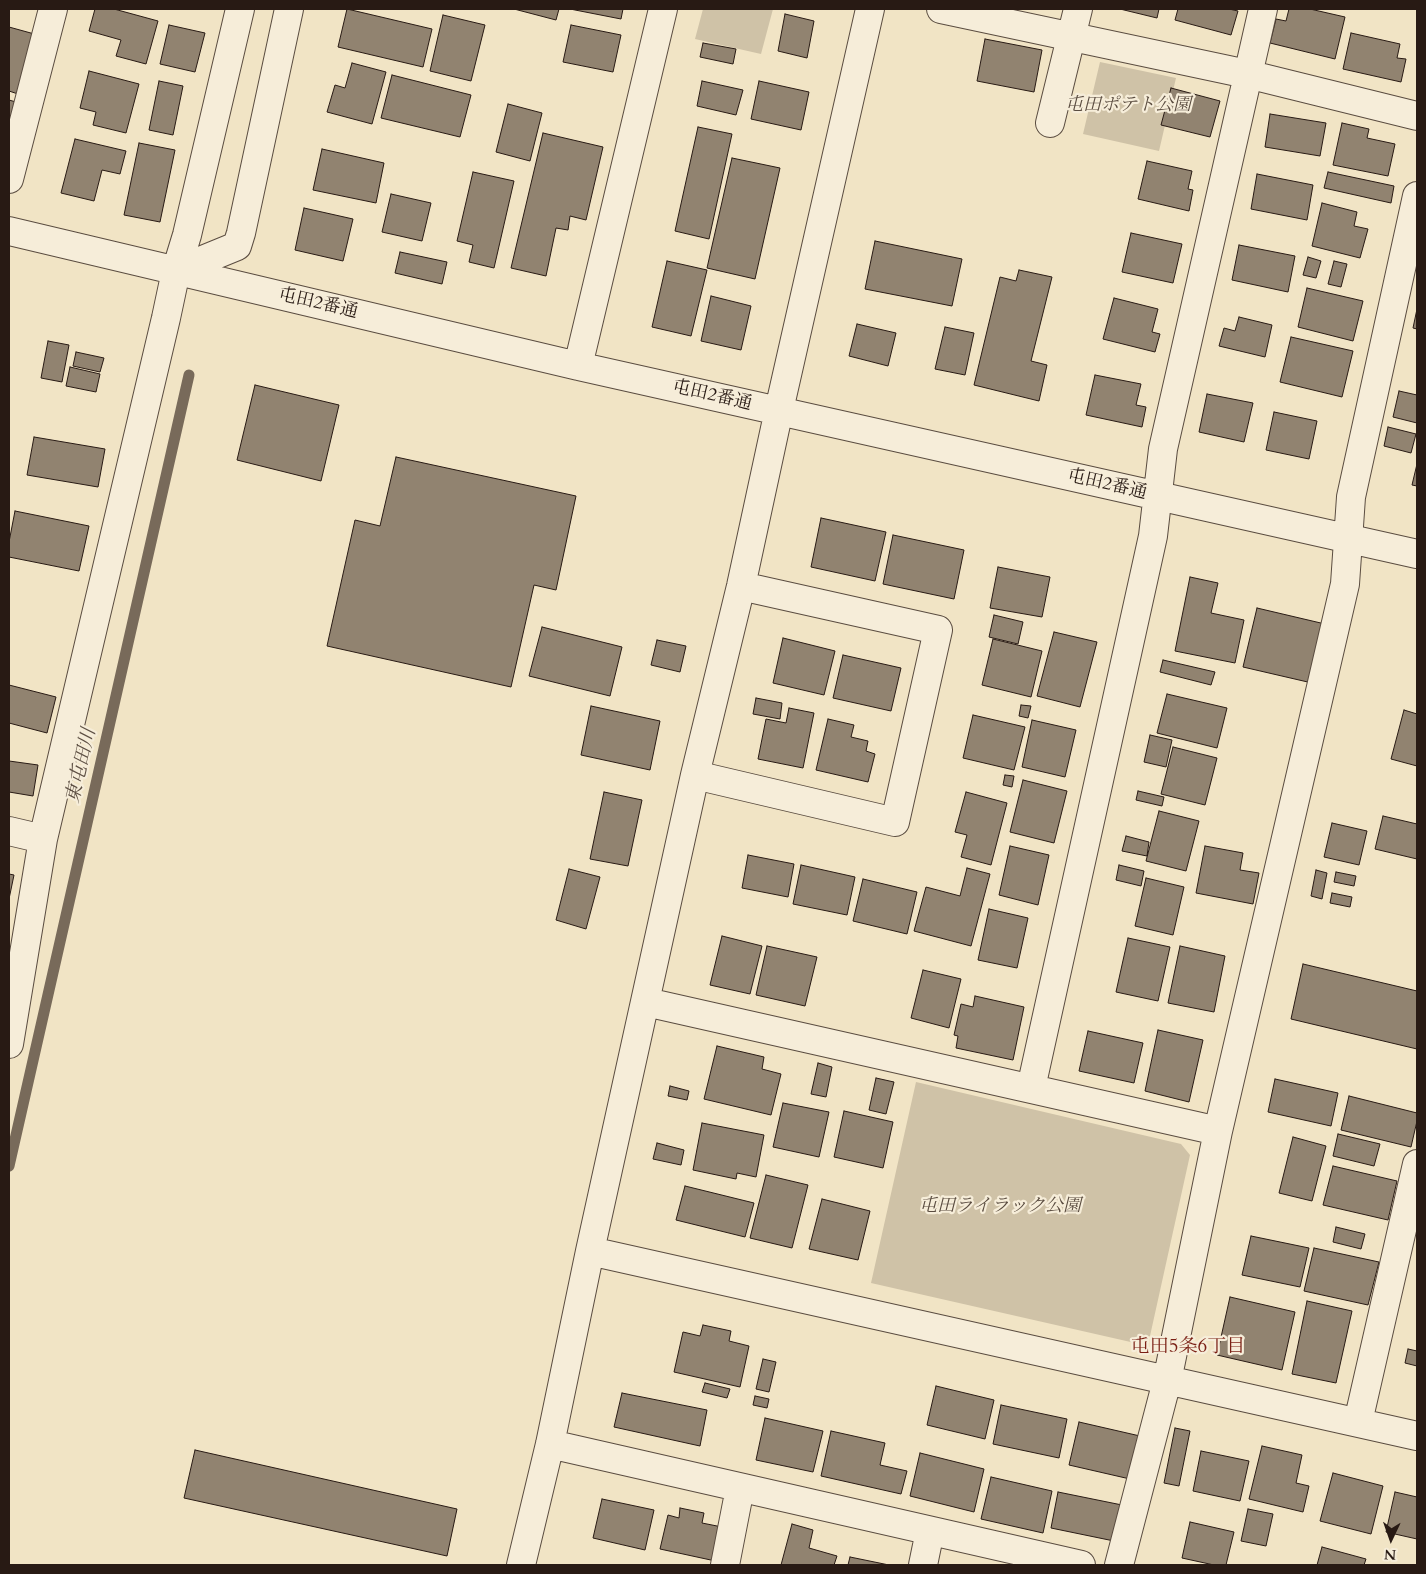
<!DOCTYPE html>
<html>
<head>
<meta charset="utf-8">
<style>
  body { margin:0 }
  #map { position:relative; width:1426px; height:1574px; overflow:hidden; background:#f1e4c5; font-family:Cardo,serif }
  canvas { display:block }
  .frame { position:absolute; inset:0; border:10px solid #281a14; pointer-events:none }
  .north { position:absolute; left:1366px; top:1514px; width:50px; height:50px; -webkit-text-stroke:4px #f6edd9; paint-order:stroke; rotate:183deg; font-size:14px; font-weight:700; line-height:20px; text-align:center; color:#281a14 }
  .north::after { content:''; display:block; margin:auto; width:18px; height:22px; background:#281a14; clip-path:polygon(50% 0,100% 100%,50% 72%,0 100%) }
</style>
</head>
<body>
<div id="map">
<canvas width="1426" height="1574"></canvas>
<div class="frame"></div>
<div class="north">N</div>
</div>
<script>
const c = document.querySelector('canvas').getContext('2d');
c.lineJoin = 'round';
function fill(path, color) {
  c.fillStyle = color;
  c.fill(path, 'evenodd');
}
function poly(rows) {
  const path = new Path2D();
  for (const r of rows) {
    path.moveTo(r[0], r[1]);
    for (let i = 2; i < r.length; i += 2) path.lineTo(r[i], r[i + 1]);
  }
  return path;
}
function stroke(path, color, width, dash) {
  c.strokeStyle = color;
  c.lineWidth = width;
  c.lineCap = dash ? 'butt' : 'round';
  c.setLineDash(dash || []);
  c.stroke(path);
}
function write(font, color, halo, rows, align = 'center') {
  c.font = font + ' Cardo,"Noto Serif JP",serif';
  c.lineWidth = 4.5;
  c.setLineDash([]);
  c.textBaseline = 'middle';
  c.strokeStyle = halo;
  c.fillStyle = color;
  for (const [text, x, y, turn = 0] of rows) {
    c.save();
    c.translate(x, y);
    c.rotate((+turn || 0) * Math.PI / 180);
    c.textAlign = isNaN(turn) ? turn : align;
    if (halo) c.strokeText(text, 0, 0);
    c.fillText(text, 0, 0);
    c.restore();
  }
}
fill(poly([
  [703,9,773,9,761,54,695,39],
  [1100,62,1176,78,1159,151,1083,134],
  [916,1082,1181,1144,1190,1155,1150,1336,1135,1343,871,1283]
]), '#cfc2a7');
stroke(poly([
  [9,1166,189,375]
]), '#786a5a', 11);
const building = poly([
  [95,9,114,9,158,21,146,64,116,56,121,40,89,31,95,9],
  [347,9,432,29,423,67,338,47,347,9],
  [514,9,559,9,556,20,514,9],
  [570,9,623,9,621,19,570,9],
  [1120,9,1159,9,1157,18,1120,9],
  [1178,9,1229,9,1238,11,1231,35,1175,20,1178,9],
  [1289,9,1310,9,1345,17,1335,59,1270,43,1276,19,1286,21,1289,9],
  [785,14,814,21,807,58,778,51,785,14],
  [443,15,485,25,471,81,430,71,443,15],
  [169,25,205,33,195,72,160,64,169,25],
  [571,25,621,35,613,72,563,62,571,25],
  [9,27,38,35,21,95,9,91,9,27],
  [1351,33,1400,44,1397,58,1406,59,1401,82,1343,69,1351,33],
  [985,39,1042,50,1034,92,977,81,985,39],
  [703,43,736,49,733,64,700,57,703,43],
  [352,63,386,72,372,124,327,112,335,85,345,88,352,63],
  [89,71,139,84,126,133,93,125,96,112,80,108,89,71],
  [392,75,471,95,460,137,381,118,392,75],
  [159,81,183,86,173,135,149,130,159,81],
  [702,81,743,90,736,115,697,106,702,81],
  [759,81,809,92,801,130,751,119,759,81],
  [1171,88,1220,101,1210,137,1161,125,1171,88],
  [9,100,16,102,9,129,9,100],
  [508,104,542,113,530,161,496,152,508,104],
  [1270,114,1326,123,1320,156,1265,147,1270,114],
  [1342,123,1369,129,1367,138,1395,144,1388,176,1333,165,1342,123],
  [698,127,732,134,709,239,675,231,698,127],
  [543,133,603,147,586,220,570,216,568,230,556,228,546,276,511,268,543,133],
  [75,139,126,151,120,174,102,170,94,201,61,193,75,139],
  [139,143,175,150,160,222,124,215,139,143],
  [322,149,384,163,376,203,313,190,322,149],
  [732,158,780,168,755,279,707,268,732,158],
  [1147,161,1192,171,1188,189,1193,190,1189,211,1138,199,1147,161],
  [473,172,514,181,494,268,469,262,473,245,457,241,473,172],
  [1328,172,1394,186,1391,203,1324,188,1328,172],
  [1257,174,1313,185,1307,220,1251,209,1257,174],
  [391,194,431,203,422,241,382,232,391,194],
  [1322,203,1357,212,1354,226,1368,229,1360,258,1312,246,1322,203],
  [304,208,353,219,343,261,295,250,304,208],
  [1131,233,1182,244,1173,283,1122,272,1131,233],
  [875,241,962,259,952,306,865,289,875,241],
  [1239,245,1295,256,1288,292,1232,280,1239,245],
  [400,252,447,262,442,284,395,273,400,252],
  [1308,257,1321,261,1316,278,1303,275,1308,257],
  [667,261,707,270,691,336,652,327,667,261],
  [1334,261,1347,264,1341,287,1328,284,1334,261],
  [1019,270,1052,277,1031,361,1047,365,1039,401,974,385,1000,277,1016,281,1019,270],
  [1307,288,1363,301,1353,341,1298,327,1307,288],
  [711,296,751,306,741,350,701,341,711,296],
  [1114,298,1158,309,1152,332,1160,334,1155,352,1103,339,1114,298],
  [1417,309,1417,329,1413,328,1417,309],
  [1239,317,1272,325,1265,357,1219,346,1224,328,1235,331,1239,317],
  [857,324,896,333,888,366,849,356,857,324],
  [945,327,974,333,965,375,935,369,945,327],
  [1291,337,1353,351,1342,397,1280,382,1291,337],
  [48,341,69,345,62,382,41,378,48,341],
  [76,352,104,358,100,372,73,366,76,352],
  [70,367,100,374,96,392,66,386,70,367],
  [1095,375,1141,384,1136,405,1146,407,1142,427,1086,415,1095,375],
  [255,385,339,405,321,481,237,460,255,385],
  [1399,391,1417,395,1417,423,1393,417,1399,391],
  [1207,394,1253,403,1244,442,1199,432,1207,394],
  [1274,412,1317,421,1309,459,1266,450,1274,412],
  [1388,427,1416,434,1411,453,1384,446,1388,427],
  [34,437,105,449,98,487,27,475,34,437],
  [396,457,576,496,556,590,534,585,511,687,327,646,355,520,380,526,396,457],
  [1417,464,1417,486,1412,485,1417,464],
  [15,511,89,526,79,571,9,557,9,542,15,511],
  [821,518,886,532,875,581,811,567,821,518],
  [893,535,964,550,954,599,883,584,893,535],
  [998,567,1050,577,1042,617,990,608,998,567],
  [1190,577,1218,583,1211,613,1244,620,1235,663,1175,651,1190,577],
  [1257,608,1325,624,1312,683,1243,667,1257,608],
  [994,615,1023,622,1018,644,989,637,994,615],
  [542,627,622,647,610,696,529,676,542,627],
  [1054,632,1097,642,1080,707,1037,696,1054,632],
  [783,638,835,651,824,695,773,683,783,638],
  [993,639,1042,651,1031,697,982,685,993,639],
  [657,640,686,646,680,672,651,665,657,640],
  [843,655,901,668,891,711,833,698,843,655],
  [1163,660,1215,672,1211,685,1160,672,1163,660],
  [9,685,56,697,47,733,9,723,9,685],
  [1167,694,1227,708,1217,748,1157,733,1167,694],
  [756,698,782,703,780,719,753,714,756,698],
  [1021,705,1031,706,1028,718,1019,716,1021,705],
  [591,706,660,721,650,770,581,755,591,706],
  [789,708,814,713,803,768,758,759,766,719,786,723,789,708],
  [1404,710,1417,714,1417,766,1391,759,1404,710],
  [973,715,1025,727,1014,770,963,758,973,715],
  [828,719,854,725,851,737,868,741,866,751,875,754,868,782,816,770,828,719],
  [1032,720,1076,730,1065,777,1022,767,1032,720],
  [1150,735,1172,740,1166,767,1144,762,1150,735],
  [1173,747,1217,758,1205,805,1161,794,1173,747],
  [9,761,38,765,33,796,9,792,9,761],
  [1005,775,1014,776,1012,787,1003,785,1005,775],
  [1023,780,1067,791,1054,843,1010,832,1023,780],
  [1138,791,1164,797,1162,806,1136,800,1138,791],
  [604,792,642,800,628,866,590,859,604,792],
  [966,792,1007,803,991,865,961,857,967,835,955,832,966,792],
  [1159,811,1199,821,1186,871,1146,861,1159,811],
  [1383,816,1417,824,1417,859,1375,849,1383,816],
  [1332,823,1367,831,1359,865,1324,857,1332,823],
  [1126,836,1149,842,1147,856,1122,851,1126,836],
  [1010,846,1049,855,1038,905,999,895,1010,846],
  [1205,846,1243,853,1240,870,1259,873,1253,904,1196,893,1205,846],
  [748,855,794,864,788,897,742,888,748,855],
  [801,865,855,877,847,915,793,904,801,865],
  [1119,865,1144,871,1141,886,1116,880,1119,865],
  [967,868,990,874,971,946,914,931,926,887,960,896,967,868],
  [569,869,600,877,586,929,556,920,569,869],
  [1316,870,1327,873,1322,899,1311,896,1316,870],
  [1336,872,1356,876,1354,886,1334,882,1336,872],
  [9,874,14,875,9,899,9,874],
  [1146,878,1184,887,1173,935,1135,926,1146,878],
  [863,879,917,892,907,934,853,921,863,879],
  [1332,893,1352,897,1350,907,1330,903,1332,893],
  [989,909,1028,918,1017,968,978,960,989,909],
  [722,936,762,946,750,994,710,985,722,936],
  [1128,938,1170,947,1158,1001,1116,992,1128,938],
  [767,946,817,957,805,1006,756,995,767,946],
  [1180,946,1225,956,1214,1012,1168,1003,1180,946],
  [1303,964,1417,991,1417,1049,1291,1019,1303,964],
  [923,970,961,979,949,1028,911,1018,923,970],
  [975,996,1024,1007,1013,1060,956,1048,958,1036,954,1035,961,1004,973,1007,975,996],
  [1158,1030,1203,1040,1189,1102,1145,1091,1158,1030],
  [1088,1031,1143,1043,1134,1083,1079,1071,1088,1031],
  [717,1046,764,1057,762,1069,781,1074,771,1115,704,1099,717,1046],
  [818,1063,832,1067,826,1097,811,1094,818,1063],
  [876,1078,894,1082,886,1114,869,1110,876,1078],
  [1275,1079,1338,1093,1331,1126,1268,1112,1275,1079],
  [670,1086,689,1091,687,1100,668,1096,670,1086],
  [1349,1096,1417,1113,1417,1121,1411,1147,1341,1130,1349,1096],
  [783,1103,829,1112,819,1157,773,1147,783,1103],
  [844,1111,893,1122,883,1168,834,1157,844,1111],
  [702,1123,764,1135,756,1177,737,1173,736,1179,693,1170,702,1123],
  [1338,1134,1380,1144,1374,1166,1333,1156,1338,1134],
  [1293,1137,1326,1146,1312,1201,1279,1193,1293,1137],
  [657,1143,684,1150,681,1165,653,1159,657,1143],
  [1333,1166,1397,1181,1388,1220,1323,1205,1333,1166],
  [766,1175,808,1185,792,1248,750,1238,766,1175],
  [685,1186,754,1203,745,1237,676,1220,685,1186],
  [822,1199,870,1211,858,1260,809,1249,822,1199],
  [1336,1227,1365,1234,1361,1249,1333,1242,1336,1227],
  [1251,1236,1309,1248,1300,1287,1242,1275,1251,1236],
  [1314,1248,1379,1262,1368,1305,1304,1291,1314,1248],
  [1230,1297,1295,1312,1282,1370,1217,1355,1230,1297],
  [1307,1301,1352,1311,1336,1383,1292,1374,1307,1301],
  [703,1325,731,1331,729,1341,749,1346,740,1387,674,1372,683,1332,700,1336,703,1325],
  [1408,1349,1417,1351,1417,1366,1405,1363,1408,1349],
  [763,1359,776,1362,769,1392,756,1389,763,1359],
  [705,1383,730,1389,727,1398,702,1392,705,1383],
  [936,1386,994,1400,985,1439,927,1425,936,1386],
  [622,1393,707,1410,700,1446,614,1427,622,1393],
  [755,1396,769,1399,767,1408,753,1405,755,1396],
  [1001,1405,1067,1419,1059,1458,993,1444,1001,1405],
  [765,1418,823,1431,813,1472,756,1460,765,1418],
  [1079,1422,1140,1436,1130,1479,1069,1465,1079,1422],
  [1175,1428,1190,1431,1179,1486,1164,1483,1175,1428],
  [831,1431,885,1443,880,1465,907,1471,901,1494,821,1476,831,1431],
  [1262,1446,1302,1455,1296,1483,1309,1486,1303,1512,1249,1499,1262,1446],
  [195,1450,457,1509,447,1556,184,1498,195,1450],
  [1201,1451,1249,1461,1240,1501,1193,1491,1201,1451],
  [920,1453,984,1469,974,1512,910,1496,920,1453],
  [1333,1473,1383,1486,1371,1534,1320,1521,1333,1473],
  [991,1477,1052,1491,1043,1533,981,1519,991,1477],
  [1058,1492,1122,1505,1114,1541,1051,1528,1058,1492],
  [1395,1492,1417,1497,1417,1539,1386,1532,1395,1492],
  [602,1499,654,1510,645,1550,593,1538,602,1499],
  [680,1508,704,1513,702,1523,727,1528,720,1562,660,1549,668,1515,679,1518,680,1508],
  [1248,1509,1273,1514,1266,1546,1241,1541,1248,1509],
  [1190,1522,1234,1532,1226,1565,1214,1565,1182,1558,1190,1522],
  [792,1524,813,1530,809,1548,837,1556,834,1565,781,1565,792,1524],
  [1322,1547,1366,1559,1364,1565,1317,1565,1322,1547],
  [850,1557,889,1565,848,1565,850,1557]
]);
fill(building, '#918370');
stroke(building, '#281a14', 1);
const minor = poly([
  [941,9,1247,74,1417,116],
  [1050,123,1078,9],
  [9,179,53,9],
  [9,231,578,366,1417,554],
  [176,271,237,246,241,233,289,9],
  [578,366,663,9],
  [695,775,895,822,938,630,741,586],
  [9,831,43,839],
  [646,1002,1218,1131],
  [9,1044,43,839,166,318,176,271,187,235,240,9],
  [1031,1088,1153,536,1163,449,1263,9],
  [590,1251,1417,1436],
  [1358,1422,1417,1164],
  [550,1444,1081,1565],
  [521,1565,550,1444,590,1251,695,775,741,586,779,410,870,9],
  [725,1565,740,1488],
  [923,1565,930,1531],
  [1119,1565,1167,1381,1218,1131,1345,584,1351,497,1417,196]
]);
stroke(minor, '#5a4c40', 30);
stroke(minor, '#f6edd9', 28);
write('italic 18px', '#5a4c40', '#f6edd9', [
  ["屯田ポテト公園",1128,106],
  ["屯田ライラック公園",1000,1207]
]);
write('18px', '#281a14', '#f6edd9', [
  ["屯田2番通",318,304,13],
  ["屯田2番通",712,396,13],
  ["屯田2番通",1107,485,13]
]);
write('italic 19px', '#5d4f43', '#f6edd9', [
  ["東屯田川",82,766,-77]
]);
write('19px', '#7a1f14', '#f6edd9', [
  ["屯田5条6丁目",1188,1348]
]);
</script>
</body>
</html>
